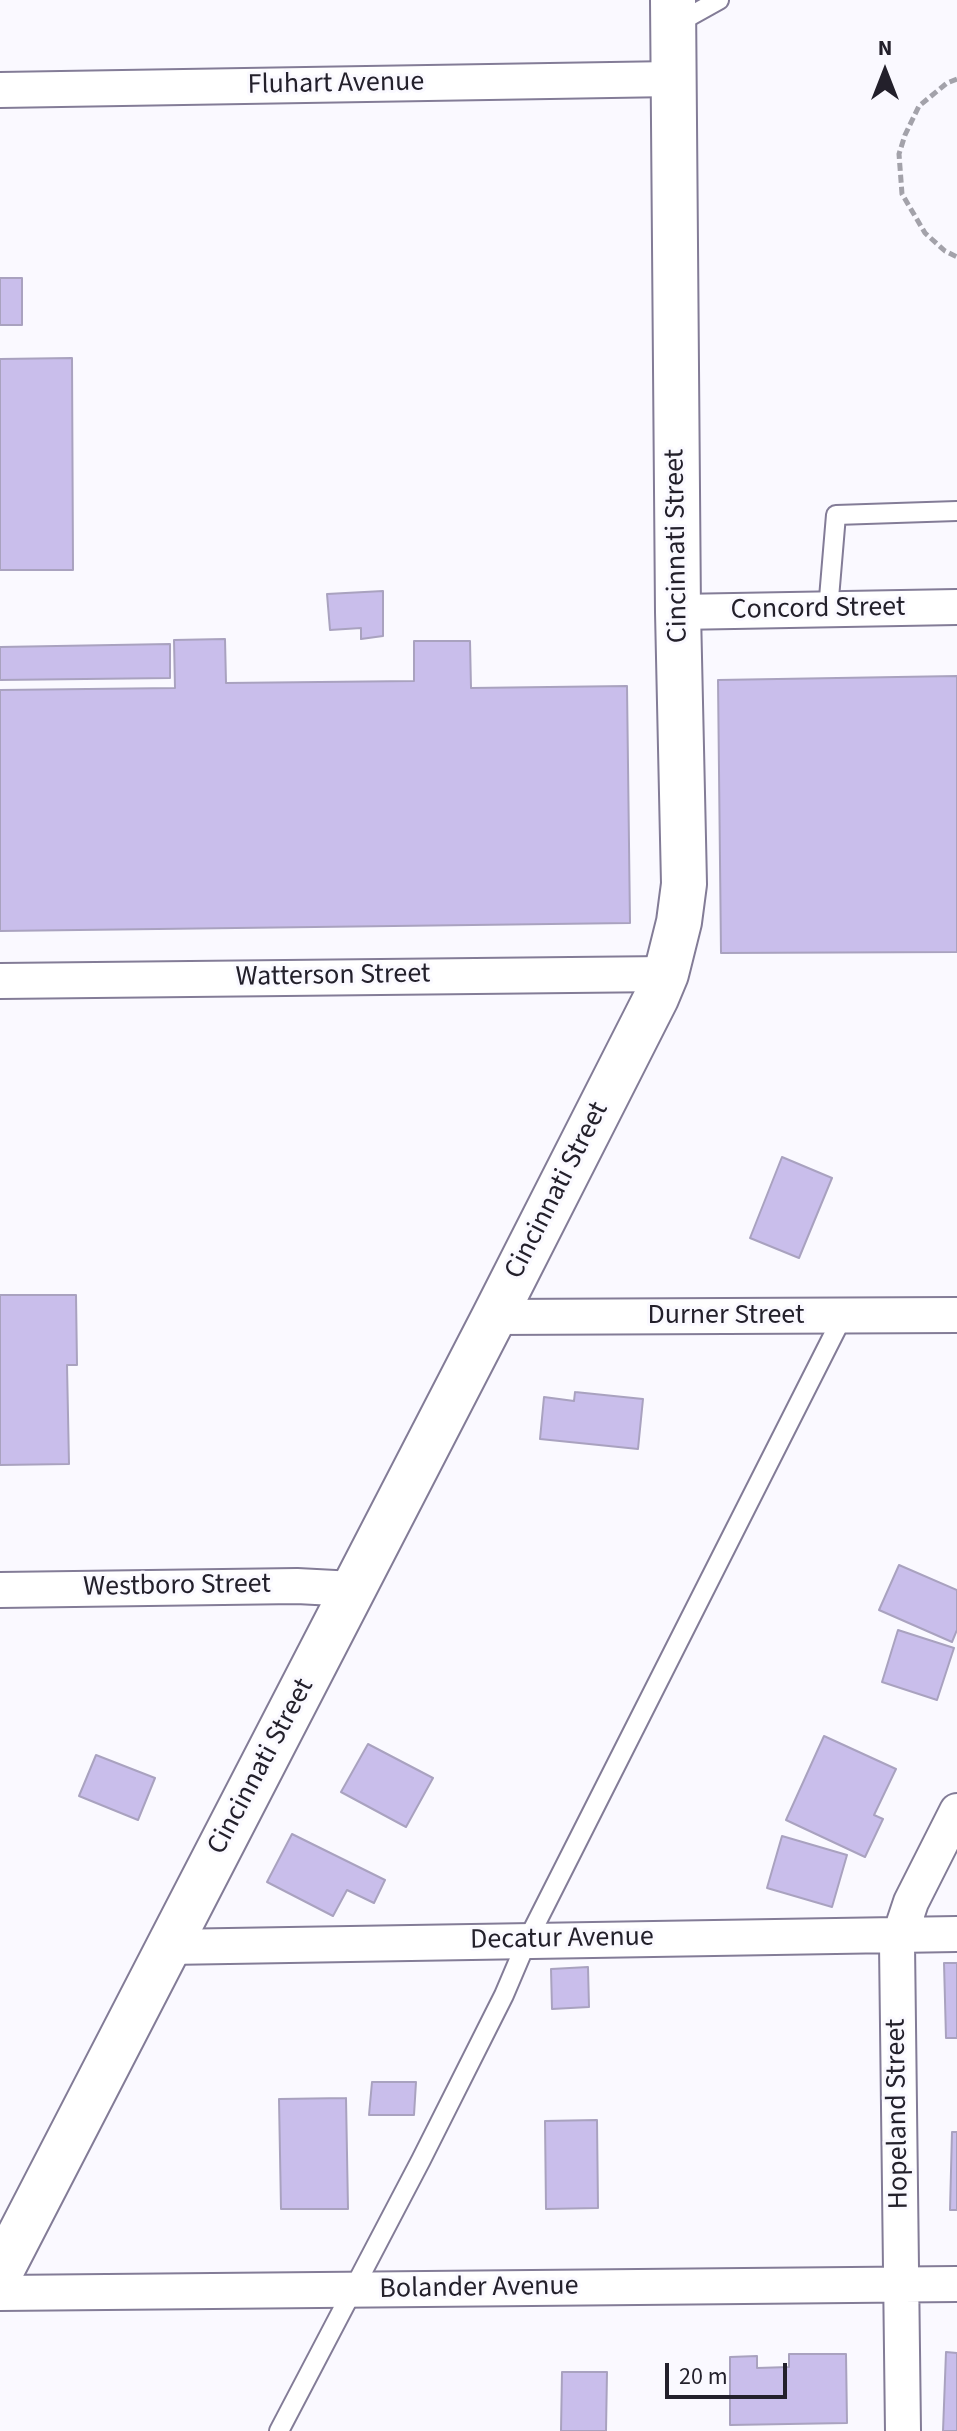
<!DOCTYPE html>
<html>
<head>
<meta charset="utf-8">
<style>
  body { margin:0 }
  #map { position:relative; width:957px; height:2431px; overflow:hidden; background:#faf9ff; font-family:"Source Sans 3",sans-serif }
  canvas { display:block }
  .north { position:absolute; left:845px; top:32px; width:80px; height:80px; -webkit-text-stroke:6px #faf9ff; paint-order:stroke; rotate:0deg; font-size:22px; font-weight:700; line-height:32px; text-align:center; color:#23202b }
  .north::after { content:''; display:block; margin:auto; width:28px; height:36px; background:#23202b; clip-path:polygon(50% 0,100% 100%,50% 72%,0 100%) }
  .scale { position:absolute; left:665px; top:2363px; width:122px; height:36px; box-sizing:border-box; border:4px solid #23202b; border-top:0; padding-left:10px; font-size:24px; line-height:28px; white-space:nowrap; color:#23202b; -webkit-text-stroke:6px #faf9ff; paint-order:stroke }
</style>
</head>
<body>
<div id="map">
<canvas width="957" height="2431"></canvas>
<div class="north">N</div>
<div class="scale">20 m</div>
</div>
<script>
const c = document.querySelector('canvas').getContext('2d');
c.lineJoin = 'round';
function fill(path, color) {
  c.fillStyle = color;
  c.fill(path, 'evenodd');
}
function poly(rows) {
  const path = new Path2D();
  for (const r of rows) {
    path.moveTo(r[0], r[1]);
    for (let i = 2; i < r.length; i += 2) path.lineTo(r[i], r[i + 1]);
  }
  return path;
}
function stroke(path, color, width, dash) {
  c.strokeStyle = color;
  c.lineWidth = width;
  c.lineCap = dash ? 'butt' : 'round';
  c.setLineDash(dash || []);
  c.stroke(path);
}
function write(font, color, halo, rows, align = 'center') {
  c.font = font + ' "Source Sans 3",sans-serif';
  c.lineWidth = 6;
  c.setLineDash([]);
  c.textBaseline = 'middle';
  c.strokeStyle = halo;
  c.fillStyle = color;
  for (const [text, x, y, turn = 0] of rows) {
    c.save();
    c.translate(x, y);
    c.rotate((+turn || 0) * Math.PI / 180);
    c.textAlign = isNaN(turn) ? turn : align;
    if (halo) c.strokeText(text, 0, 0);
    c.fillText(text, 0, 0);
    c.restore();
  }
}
const building = poly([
  [0,278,22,278,22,325,0,325,0,278],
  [72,358,73,570,0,570,0,359,72,358],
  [383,591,383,636,361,639,361,628,330,630,327,594,383,591],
  [225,639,226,683,414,681,414,641,470,641,471,688,627,686,630,923,0,931,0,690,175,688,174,640,225,639],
  [170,644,170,678,0,680,0,647,170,644],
  [957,676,957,952,721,953,718,680,957,676],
  [782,1157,832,1178,799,1258,750,1238,782,1157],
  [0,1295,76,1295,77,1365,67,1365,69,1464,0,1465,0,1295],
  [575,1392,643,1399,638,1449,540,1439,544,1397,574,1401,575,1392],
  [899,1565,957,1590,957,1630,952,1642,879,1610,899,1565],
  [898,1630,954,1648,937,1700,882,1682,898,1630],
  [824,1736,896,1769,874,1815,883,1819,865,1857,786,1820,824,1736],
  [368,1744,433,1778,406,1827,341,1792,368,1744],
  [96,1755,155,1778,138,1820,79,1796,96,1755],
  [292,1834,385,1880,374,1903,347,1890,333,1916,267,1882,292,1834],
  [782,1836,847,1855,832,1907,767,1888,782,1836],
  [944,1963,957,1963,957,2038,946,2038,944,1963],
  [588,1967,589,2007,552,2009,551,1969,588,1967],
  [372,2082,416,2082,414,2115,369,2115,372,2082],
  [346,2098,348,2209,281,2209,279,2099,346,2098],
  [597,2120,598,2208,546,2209,545,2121,597,2120],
  [952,2132,957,2132,957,2210,950,2210,952,2132],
  [946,2352,957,2353,957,2431,943,2431,946,2352],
  [789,2354,846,2354,847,2423,730,2425,730,2357,757,2356,757,2368,789,2367,789,2354],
  [562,2372,607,2372,606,2431,561,2431,562,2372]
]);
fill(building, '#c9beeb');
stroke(building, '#a9a2bf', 2);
const lane = poly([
  [676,24,719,0],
  [828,610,836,515,957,511],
  [279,2431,421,2160,504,1995,527,1941,843,1316]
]);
const street = poly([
  [0,90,672,79],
  [678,612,957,607],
  [0,981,666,974],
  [494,1317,957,1315],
  [0,1590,297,1586,354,1589],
  [168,1947,957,1934],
  [0,2293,957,2284],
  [903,2431,897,1944,911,1902,957,1811]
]);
const secondary = poly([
  [0,2273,494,1317,656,998,666,974,679,922,684,884,678,612,673,0]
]);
stroke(lane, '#837c97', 22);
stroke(street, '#837c97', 38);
stroke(secondary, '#837c97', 48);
stroke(poly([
  [957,79,947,83,919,106,905,135,899,154,902,194,925,233,945,251,957,257]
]), '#a3a2aa', 5, [8, 4]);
stroke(lane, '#fff', 18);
stroke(street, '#fff', 34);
stroke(secondary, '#fff', 44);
write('28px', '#23202b', '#faf9ff', [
  ["Fluhart Avenue",336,85,-1],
  ["Cincinnati Street",678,546,-91],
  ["Concord Street",818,610,-1],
  ["Watterson Street",333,977,-1],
  ["Cincinnati Street",558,1191,-63],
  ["Durner Street",726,1317],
  ["Westboro Street",177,1587,-1],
  ["Cincinnati Street",262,1767,-62],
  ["Decatur Avenue",562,1940,-1],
  ["Hopeland Street",899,2114,-91],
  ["Bolander Avenue",479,2289,-1]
]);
</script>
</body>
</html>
